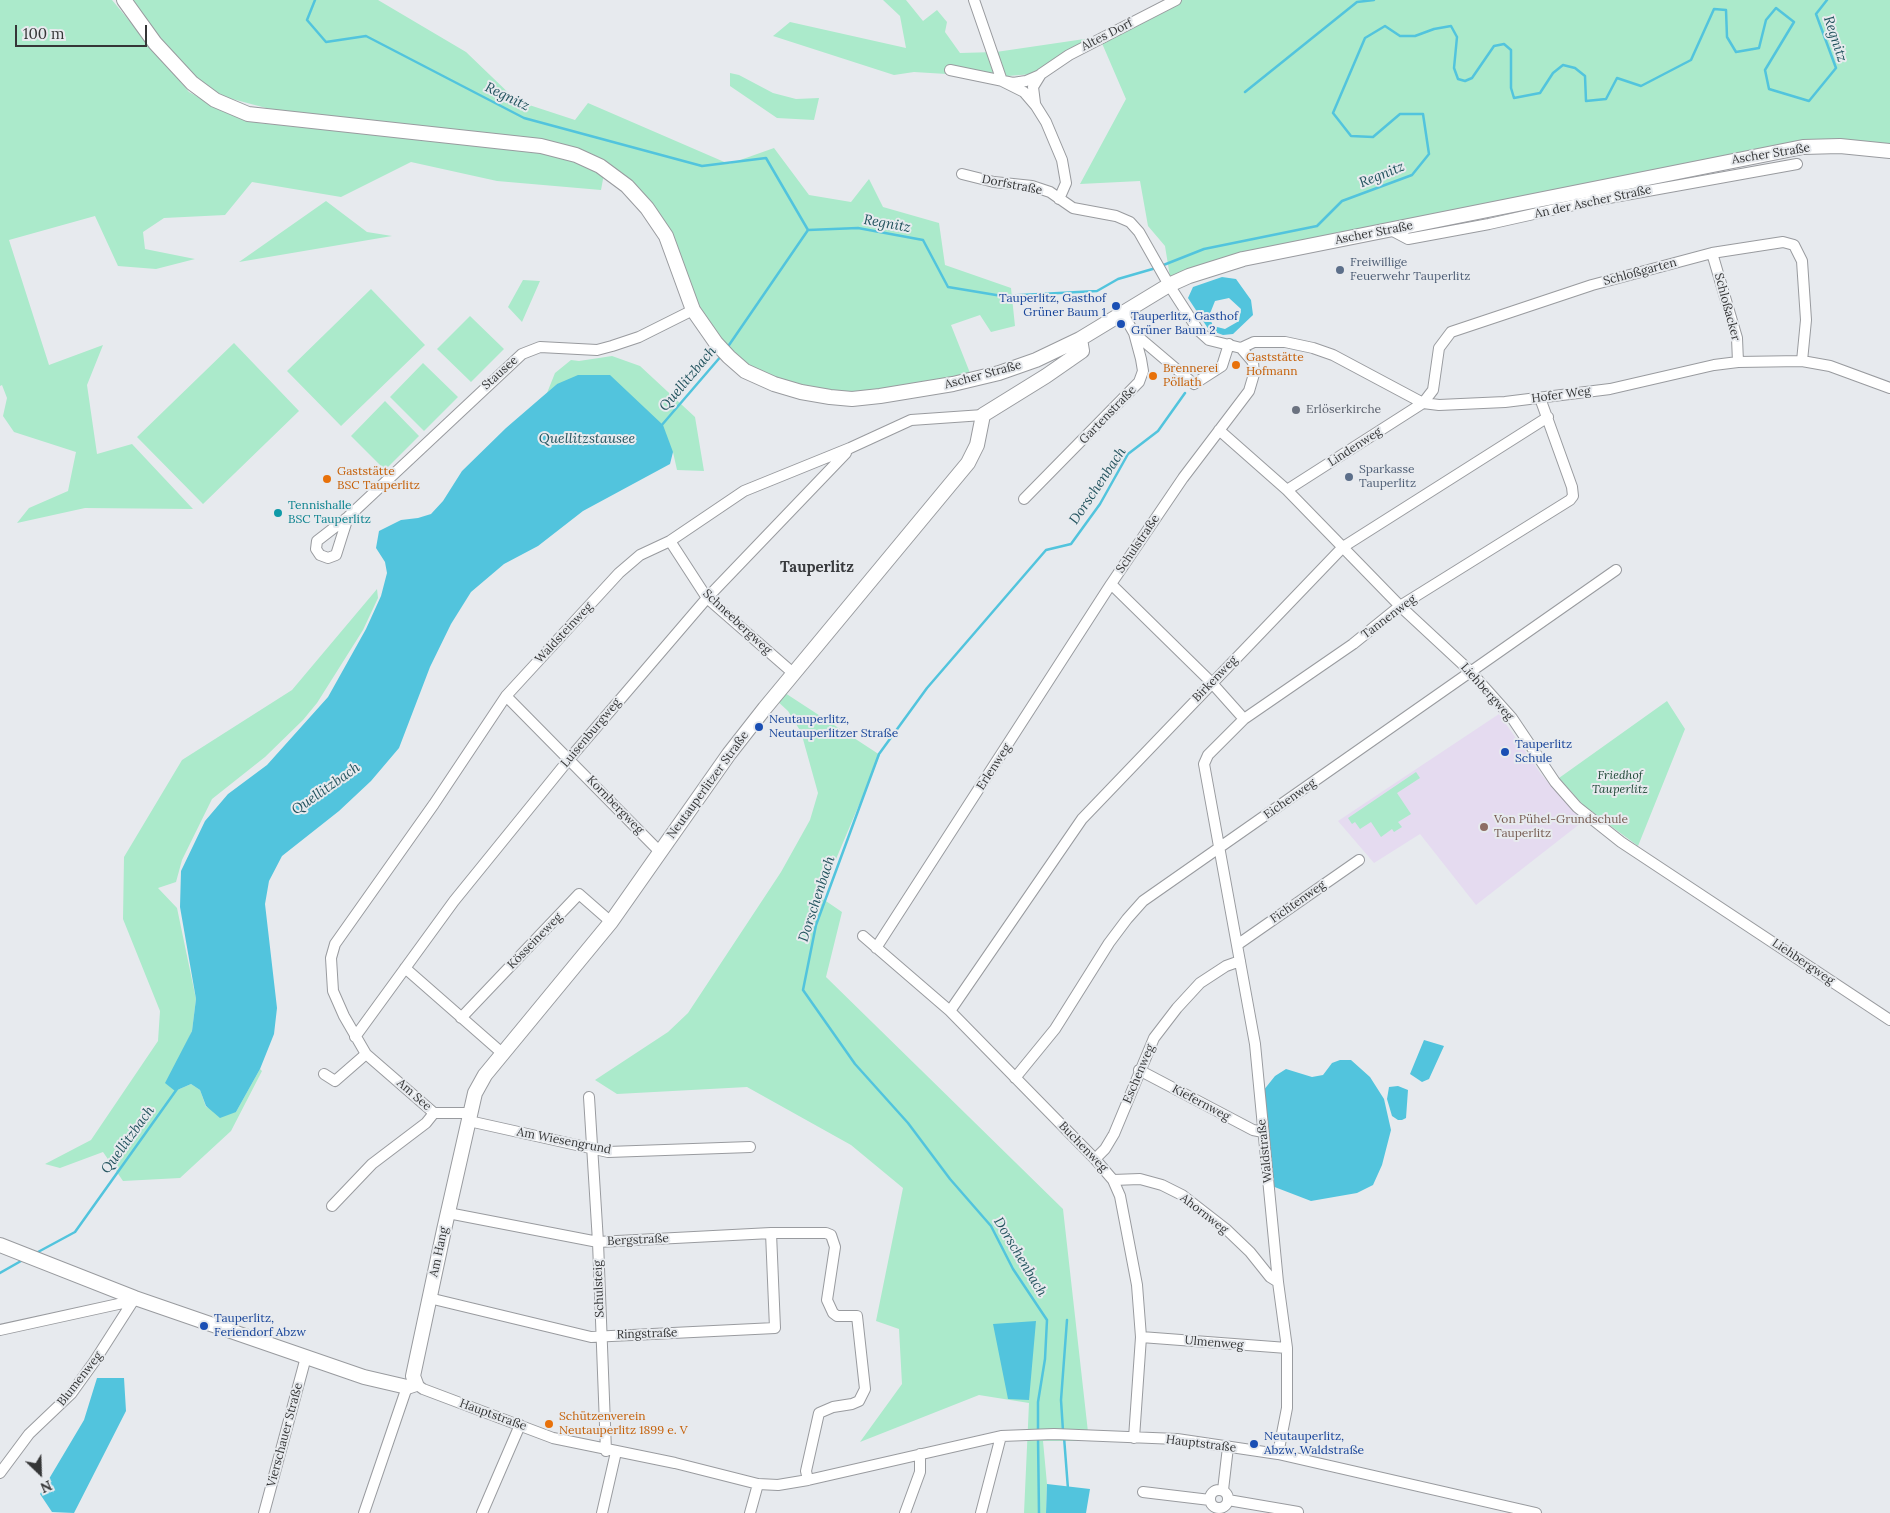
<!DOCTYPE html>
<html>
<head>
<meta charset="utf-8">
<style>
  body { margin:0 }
  #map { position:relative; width:1890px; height:1513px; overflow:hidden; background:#e7eaee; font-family:Lora,serif }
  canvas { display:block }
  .north { position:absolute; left:15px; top:1448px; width:50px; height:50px; -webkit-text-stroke:4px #e7eaee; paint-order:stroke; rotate:156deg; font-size:14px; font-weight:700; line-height:20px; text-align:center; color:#353637 }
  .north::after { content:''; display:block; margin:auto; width:18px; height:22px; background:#353637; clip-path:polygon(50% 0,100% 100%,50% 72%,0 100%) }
  .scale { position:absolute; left:15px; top:25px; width:132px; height:22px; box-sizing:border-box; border:2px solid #353637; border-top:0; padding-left:6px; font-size:15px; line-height:18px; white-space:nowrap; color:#353637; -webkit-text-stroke:4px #e7eaee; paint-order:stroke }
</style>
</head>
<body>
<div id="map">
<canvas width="1890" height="1513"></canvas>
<div class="north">N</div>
<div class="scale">100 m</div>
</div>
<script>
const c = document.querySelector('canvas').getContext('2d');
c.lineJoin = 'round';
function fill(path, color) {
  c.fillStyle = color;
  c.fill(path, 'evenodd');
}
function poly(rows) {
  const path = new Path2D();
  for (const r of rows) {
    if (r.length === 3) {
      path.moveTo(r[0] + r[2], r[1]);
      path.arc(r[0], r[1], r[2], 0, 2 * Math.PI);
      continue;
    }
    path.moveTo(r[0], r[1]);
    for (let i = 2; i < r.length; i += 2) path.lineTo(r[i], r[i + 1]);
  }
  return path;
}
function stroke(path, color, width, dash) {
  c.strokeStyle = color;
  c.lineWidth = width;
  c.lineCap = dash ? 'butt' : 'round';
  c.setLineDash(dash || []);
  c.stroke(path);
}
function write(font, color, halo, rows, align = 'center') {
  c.font = font + ' Lora,serif';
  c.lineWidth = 4;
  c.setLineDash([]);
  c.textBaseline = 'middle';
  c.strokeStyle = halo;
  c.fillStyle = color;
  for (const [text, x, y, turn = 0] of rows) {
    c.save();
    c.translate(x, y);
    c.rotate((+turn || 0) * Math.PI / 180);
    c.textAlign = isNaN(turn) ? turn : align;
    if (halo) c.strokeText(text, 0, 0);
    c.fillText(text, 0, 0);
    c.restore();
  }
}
fill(poly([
  [1499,714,1541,774,1570,807,1586,819,1476,905,1420,834,1374,863,1338,821]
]), '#e5dbf0');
fill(poly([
  [0,0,112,0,189,92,229,114,259,123,360,133,221,96,199,83,177,61,131,0,378,0,466,52,517,101,575,120,588,103,729,164,774,148,809,195,851,202,869,179,883,207,939,223,945,265,1011,288,1015,326,991,332,980,315,951,325,972,378,880,398,774,386,713,344,675,265,646,210,604,174,601,190,497,181,411,162,341,197,252,182,225,215,164,218,143,232,145,249,195,259,156,269,118,266,95,216,9,240,49,365,103,345,87,385,97,454,132,444,193,509,85,508,17,523,29,508,68,491,76,452,14,432,3,416,7,398,2,385,0,386],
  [883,0,906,0,923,21,937,10,947,22,945,32,960,53,996,52,1098,37,1179,0,1890,0,1890,148,1853,141,1245,256,1170,277,1165,246,1148,226,1140,181,1080,184,1126,99,1101,41,1033,74,995,77,914,72,894,75,773,36,790,22,906,48,900,16],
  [730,73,739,75,773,93,796,99,819,98,814,120,777,118,730,86],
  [326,201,367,232,392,236,239,262],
  [523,280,540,281,522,322,508,307],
  [371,289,425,345,341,426,287,371],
  [470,316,504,349,471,382,437,349],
  [234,343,299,411,203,504,137,437],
  [612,356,640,366,695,417,704,471,677,470,673,452,557,384,547,393,555,373,571,360,579,361],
  [423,363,458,397,424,431,390,397],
  [385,401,419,436,385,470,351,436],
  [377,589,378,598,363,630,317,703,303,720,265,757,212,799,182,860,176,882,158,888,177,908,196,999,192,1031,180,1057,175,1091,191,1084,200,1090,206,1107,236,1112,260,1069,262,1071,231,1131,180,1178,123,1181,103,1152,60,1168,45,1164,91,1140,158,1041,160,1011,123,919,124,857,182,760,292,690],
  [782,691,880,755,820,897,842,912,826,977,1063,1209,1089,1441,1043,1441,1047,1484,1046,1513,1024,1513,1029,1403,979,1395,860,1442,902,1384,899,1329,876,1321,903,1188,851,1145,747,1087,617,1094,595,1080,668,1032,688,1013,781,872,810,820,818,793,801,732,788,711,775,699],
  [1667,701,1685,729,1638,846,1585,807,1559,778],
  [1416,772,1420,778,1397,793,1411,814,1398,822,1402,827,1394,832,1392,829,1381,837,1371,822,1360,829,1355,822,1352,824,1348,818]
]), '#abeacb');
fill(poly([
  [1222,277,1236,279,1251,300,1253,315,1233,334,1223,335,1209,330,1188,298,1193,287],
  [1229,298,1241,309,1239,321,1225,329,1213,326,1209,316,1215,301],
  [578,375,610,375,663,425,673,452,670,464,583,511,538,546,504,564,471,592,451,624,430,667,399,748,371,781,339,811,282,856,269,881,265,904,277,1008,274,1034,260,1069,236,1112,220,1118,206,1106,200,1090,191,1084,175,1091,165,1083,192,1031,196,999,180,907,181,871,205,821,228,794,267,765,328,697,366,629,381,596,387,573,385,562,376,548,379,531,401,520,418,518,431,514,443,501,462,471,506,428,557,384],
  [1424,1040,1444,1046,1429,1079,1422,1082,1410,1074],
  [1340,1060,1351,1060,1370,1077,1384,1099,1391,1130,1382,1165,1373,1185,1357,1193,1311,1201,1272,1186,1263,1091,1275,1076,1286,1069,1312,1077,1323,1075,1332,1063],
  [1398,1086,1408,1090,1406,1118,1402,1120,1398,1120,1392,1116,1387,1099,1389,1087],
  [1036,1321,1029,1400,1008,1399,993,1324],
  [97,1378,124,1378,126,1411,74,1513,52,1512,40,1494,84,1420],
  [1047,1484,1090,1489,1086,1513,1046,1513]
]), '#52c4dd');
stroke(poly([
  [315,0,307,20,326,42,366,36,524,118,702,166,766,158,808,230,858,228,923,240,948,287,1002,296,1097,291,1118,279,1156,268],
  [1245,92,1357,2,1374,0],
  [1161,266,1204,249,1317,226,1342,201,1412,175,1429,154,1423,114,1400,114,1373,137,1351,136,1333,113,1365,38,1385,26,1400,36,1415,36,1434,29,1451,26,1457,37,1454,68,1458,79,1465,81,1472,78,1494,46,1504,44,1511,50,1511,88,1514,98,1540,93,1553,73,1563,65,1575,68,1585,76,1586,101,1606,99,1617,78,1641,86,1691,60,1714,9,1726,10,1727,37,1736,52,1759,48,1766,20,1776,8,1794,22,1765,70,1769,89,1809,101,1836,68,1816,14,1827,0],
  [727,348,808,230],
  [661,426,722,355],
  [38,1252,75,1232,177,1089],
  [0,1273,21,1261],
  [1063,1431,1061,1400,1067,1320],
  [1038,1432,1038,1402,1045,1359,1047,1320,1013,1269,991,1226,950,1179,908,1123,855,1064,803,990,816,925,879,754,927,688,1046,550,1071,544,1100,504,1128,454,1158,431,1185,393],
  [1038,1437,1039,1513],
  [1064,1437,1068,1489]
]), '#52c4dd', 2.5);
const street = poly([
  [974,0,1002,81,1024,92,1036,106,1046,122,1062,160,1066,183,1059,199],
  [950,70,1013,83,1026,81,1040,75],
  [1035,103,1033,87,1041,74,1069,55,1176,0],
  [1391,230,1408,239,1489,224,1592,201,1797,164],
  [1712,253,1737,338,1738,362],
  [1135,334,1194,384,1222,366,1229,344],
  [1241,348,1254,342,1285,342,1313,348,1333,355,1423,403,1439,405,1505,402,1610,389,1714,365,1738,362,1802,361,1830,366,1890,388],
  [1219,430,1287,490,1400,606,1470,671,1512,718,1555,782,1577,807,1621,842,1890,1020],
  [1287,490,1423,403,1433,390,1439,348,1451,332,1592,285,1712,253,1783,242,1794,245,1802,261,1806,320,1802,361],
  [1024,499,1139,382,1143,371,1141,359,1134,333,1123,314],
  [348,517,336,555,328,558,320,555,316,549,317,541,348,517,522,354,540,347,597,350,612,346,639,337,693,310],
  [670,541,707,598,793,673],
  [1111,584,1211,682,1244,719],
  [506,696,660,852],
  [863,936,950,1011,1095,1159,1113,1180,1120,1196,1137,1285,1141,1337,1134,1438],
  [1237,945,1359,860],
  [876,948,1111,584,1183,478,1249,391,1254,374,1253,362,1241,348,1209,340,1198,330,1169,285,1139,232,1130,222,1116,216,1073,208,1050,192,1032,186,994,182,962,174],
  [405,968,502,1053],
  [950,1011,1082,819,1343,547,1548,417],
  [461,1018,579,894,611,922],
  [355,1037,454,901,570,758,707,598,846,453],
  [1139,1070,1253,1130,1263,1132],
  [324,1074,335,1081,366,1054],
  [1015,1078,1055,1029,1109,943,1127,919,1143,901,1616,570],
  [589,1097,598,1242,606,1451],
  [470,1113,434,1113,366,1054,344,1016,333,991,331,958,335,944,434,804,506,696,619,573,640,555,670,541,744,491,850,448,911,420,983,415],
  [469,1121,608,1152,750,1147],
  [1095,1159,1105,1149,1114,1134,1154,1038,1177,1008,1200,983,1226,966,1240,961],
  [1113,1180,1140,1179,1162,1185,1182,1195,1227,1230,1250,1252,1270,1277,1278,1282],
  [332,1206,372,1164,426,1123,434,1113],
  [448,1213,598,1242,771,1233,826,1233,831,1235,835,1247,827,1300,833,1313,837,1316,857,1316,865,1389,859,1401,852,1404,833,1407,819,1413,806,1471,808,1480],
  [429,1298,591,1337,775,1328,771,1233],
  [0,1330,132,1301],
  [1141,1337,1287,1348],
  [416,1384,423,1389,553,1438,675,1463,758,1484,778,1485,808,1480,1001,1436,1054,1434,1177,1439,1278,1454,1536,1513],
  [1278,1454,1287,1408,1287,1348,1278,1282,1255,1044,1204,764,1208,755,1244,719,1353,644,1400,606,1570,500,1573,496,1572,487,1540,398],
  [0,1473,29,1434,71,1394,94,1362,135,1298],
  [1219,1499,9],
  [1223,1490,1228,1447],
  [1143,1492,1210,1500],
  [1228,1500,1298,1512],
  [264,1513,306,1357],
  [364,1513,407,1387],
  [482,1513,520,1425],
  [602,1513,616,1452],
  [750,1513,758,1484],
  [905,1513,920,1472,920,1454],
  [981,1513,1001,1436]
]);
const secondary = poly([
  [124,0,155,43,192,83,215,100,248,114,541,146,576,155,600,166,627,186,647,208,666,236,693,310,716,343,729,357,745,371,774,384,801,392,830,397,852,399,880,396,953,384,999,373,1036,360,1080,339,1169,285,1189,276,1243,259,1803,147,1840,146,1890,151],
  [0,1245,135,1298,364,1377,407,1387,416,1384,413,1376,444,1230,475,1093,485,1075,611,922,729,754,765,708,968,463,977,445,983,415,1046,376,1082,351,1080,339]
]);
stroke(street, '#999b9f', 12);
stroke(secondary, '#999b9f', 16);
stroke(street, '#fff', 10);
stroke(secondary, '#fff', 14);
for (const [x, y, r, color] of [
  [1340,270,5,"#5c6f8a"],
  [1116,306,5,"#1a4fb4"],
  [1121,324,5,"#1a4fb4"],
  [1236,365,5,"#e8710a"],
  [1153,376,5,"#e8710a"],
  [1296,410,5,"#6b7280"],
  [1349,477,5,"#5c6f8a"],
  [327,479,5,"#e8710a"],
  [278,513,5,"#0f9aa8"],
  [759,727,5,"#1a4fb4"],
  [1505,752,5,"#1a4fb4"],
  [1484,827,5,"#8d6e63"],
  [204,1326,5,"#1a4fb4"],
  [549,1424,5,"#e8710a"],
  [1254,1444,5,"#1a4fb4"]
]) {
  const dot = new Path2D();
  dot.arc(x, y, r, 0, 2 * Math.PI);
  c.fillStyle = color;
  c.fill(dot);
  stroke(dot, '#e7eaee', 2);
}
write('12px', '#353637', '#e7eaee', [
  ["Altes Dorf",1107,35,-27],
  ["Ascher Straße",1771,154,-9],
  ["Dorfstraße",1012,185,11],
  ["An der Ascher Straße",1593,202,-12],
  ["Ascher Straße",1374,233,-11],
  ["Schloßgarten",1640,272,-15],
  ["Schloßacker",1727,307,75],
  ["Stausee",500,373,-42],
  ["Ascher Straße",983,375,-15],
  ["Hofer Weg",1561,395,-8],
  ["Gartenstraße",1108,415,-46],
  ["Lindenweg",1355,447,-33],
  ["Schulstraße",1138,544,-56],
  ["Tannenweg",1389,617,-37],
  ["Schneebergweg",737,622,43],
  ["Waldsteinweg",564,633,-47],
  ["Birkenweg",1215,679,-46],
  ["Liehbergweg",1487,692,48],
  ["Luisenburgweg",591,733,-50],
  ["Erlenweg",994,767,-57],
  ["Neutauperlitzer Straße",708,785,-54],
  ["Eichenweg",1290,799,-35],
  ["Kornbergweg",615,805,46],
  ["Fichtenweg",1298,902,-35],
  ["Kösseineweg",535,941,-46],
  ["Liehbergweg",1803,962,34],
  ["Eschenweg",1139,1074,-67],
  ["Am See",414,1095,41],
  ["Kiefernweg",1201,1103,28],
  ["Am Wiesengrund",564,1141,11],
  ["Buchenweg",1083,1147,46],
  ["Waldstraße",1265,1151,-96],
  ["Ahornweg",1204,1214,38],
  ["Bergstraße",638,1240,-3],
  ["Am Hang",439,1252,-78],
  ["Schulsteig",599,1289,-92],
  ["Ringstraße",647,1334,-2],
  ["Ulmenweg",1214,1343,5],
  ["Blumenweg",80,1379,-52],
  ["Hauptstraße",493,1415,20],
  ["Vierschauer Straße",285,1435,-75],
  ["Hauptstraße",1201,1444,7]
]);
write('12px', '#4e5e75', '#e7eaee', [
  ["Freiwillige",1350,263],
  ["Feuerwehr Tauperlitz",1350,277],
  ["Sparkasse",1359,470],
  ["Tauperlitz",1359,484]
], 'left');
write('12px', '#164399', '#e7eaee', [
  ["Tauperlitz, Gasthof",1106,299,"right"],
  ["Grüner Baum 1",1106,313,"right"],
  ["Tauperlitz, Gasthof",1131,317],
  ["Grüner Baum 2",1131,331],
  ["Neutauperlitz,",769,720],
  ["Neutauperlitzer Straße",769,734],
  ["Tauperlitz",1515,745],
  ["Schule",1515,759],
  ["Tauperlitz,",214,1319],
  ["Feriendorf Abzw",214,1333],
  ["Neutauperlitz,",1264,1437],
  ["Abzw, Waldstraße",1264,1451]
], 'left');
write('12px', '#c56008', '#e7eaee', [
  ["Gaststätte",1246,358],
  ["Hofmann",1246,372],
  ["Brennerei",1163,369],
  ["Pöllath",1163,383],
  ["Gaststätte",337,472],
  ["BSC Tauperlitz",337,486],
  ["Schützenverein",559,1417],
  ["Neutauperlitz 1899 e. V",559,1431]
], 'left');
write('12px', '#5b616d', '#e7eaee', [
  ["Erlöserkirche",1306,410]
], 'left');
write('12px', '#0d838f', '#e7eaee', [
  ["Tennishalle",288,506],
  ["BSC Tauperlitz",288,520]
], 'left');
write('italic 12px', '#1f4736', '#e7eaee', [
  ["Friedhof",1620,776],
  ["Tauperlitz",1620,790]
]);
write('12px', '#785e54', '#e7eaee', [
  ["Von Pühel-Grundschule",1494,820],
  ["Tauperlitz",1494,834]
], 'left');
write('italic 14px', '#24545f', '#e7eaee', [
  ["Regnitz",1835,39,72],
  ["Regnitz",507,97,26],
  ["Regnitz",1382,175,-22],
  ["Regnitz",887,224,10],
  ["Quellitzbach",688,379,-50],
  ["Quellitzstausee",587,439],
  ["Dorschenbach",1098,486,-56],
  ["Quellitzbach",326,789,-35],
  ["Dorschenbach",817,899,-72],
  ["Quellitzbach",128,1140,-54],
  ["Dorschenbach",1020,1257,59]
]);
write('bold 15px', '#393b3e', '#e7eaee', [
  ["Tauperlitz",817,568]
]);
</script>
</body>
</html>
